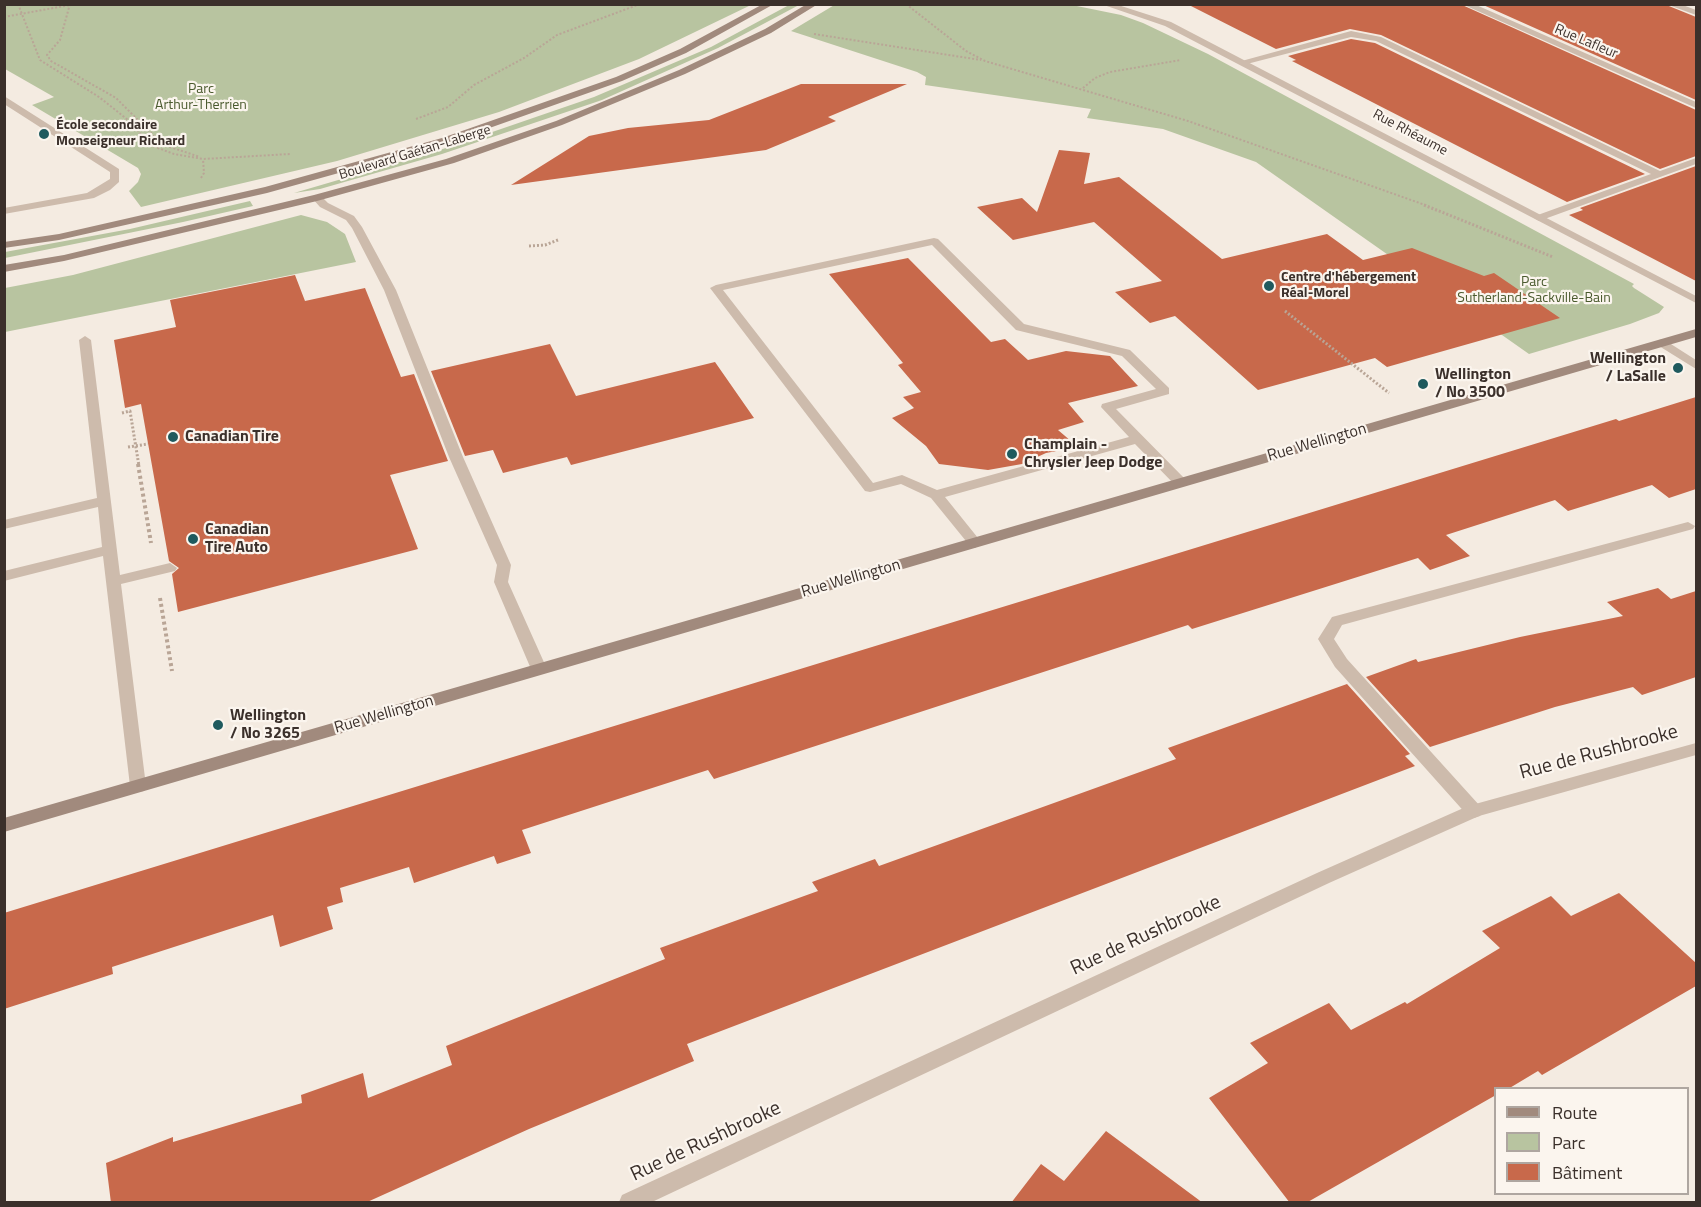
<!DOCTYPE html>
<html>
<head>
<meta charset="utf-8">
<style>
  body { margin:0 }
  #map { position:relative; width:1701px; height:1207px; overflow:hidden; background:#f4ebe1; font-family:"Titillium Web",sans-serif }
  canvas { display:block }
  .frame { position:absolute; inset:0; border:6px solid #3b302b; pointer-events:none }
  .legend { position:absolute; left:1494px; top:1087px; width:195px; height:108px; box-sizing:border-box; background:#fbf5ee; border:2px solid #aea6a0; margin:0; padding:8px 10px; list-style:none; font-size:18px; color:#3b302b }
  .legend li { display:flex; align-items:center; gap:12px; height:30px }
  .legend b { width:30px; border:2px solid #aea6a0 }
</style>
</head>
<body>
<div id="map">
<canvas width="1701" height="1207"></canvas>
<div class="frame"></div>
<ul class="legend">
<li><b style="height:8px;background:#a18a7d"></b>Route</li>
<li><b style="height:16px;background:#b8c4a0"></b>Parc</li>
<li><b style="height:16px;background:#c8694b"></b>Bâtiment</li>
</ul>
</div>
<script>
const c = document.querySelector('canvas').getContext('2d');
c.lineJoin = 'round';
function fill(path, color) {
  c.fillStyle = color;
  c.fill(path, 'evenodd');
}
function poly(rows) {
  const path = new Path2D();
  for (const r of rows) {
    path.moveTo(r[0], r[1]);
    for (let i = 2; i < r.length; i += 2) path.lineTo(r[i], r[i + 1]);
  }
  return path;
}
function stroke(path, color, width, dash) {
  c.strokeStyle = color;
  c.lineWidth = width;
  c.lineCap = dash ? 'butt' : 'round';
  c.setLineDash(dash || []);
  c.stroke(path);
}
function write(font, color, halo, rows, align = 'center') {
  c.font = font + ' "Titillium Web",sans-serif';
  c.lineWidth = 4.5;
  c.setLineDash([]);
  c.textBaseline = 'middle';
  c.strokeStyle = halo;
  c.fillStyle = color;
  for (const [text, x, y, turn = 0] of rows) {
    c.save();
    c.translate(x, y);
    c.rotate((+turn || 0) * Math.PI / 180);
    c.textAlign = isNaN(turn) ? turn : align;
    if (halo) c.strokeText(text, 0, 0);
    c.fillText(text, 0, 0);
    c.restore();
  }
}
fill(poly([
  [5,4,751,4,751,5,639,59,499,112,337,161,141,207,129,191,138,182,141,174,138,168,32,105,54,97,5,69],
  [836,4,1067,4,1121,15,1143,23,1208,54,1634,284,1632,286,1634,288,1664,307,1659,313,1630,324,1529,354,1256,162,1163,129,1087,118,1091,109,925,85,926,77,917,72,791,31],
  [789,5,799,5,718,48,602,100,442,154,320,189,294,193,437,151,594,97,711,47],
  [250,201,253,206,183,222,5,258,5,252,130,229],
  [301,215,327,222,345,234,356,262,5,332,5,288,73,275]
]), '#b8c4a0');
fill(poly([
  [1187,4,1460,4,1696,110,1696,156,1660,169,1381,35,1350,29,1276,49],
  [1481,4,1664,4,1696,17,1696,100],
  [1351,39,1375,43,1645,174,1567,202,1292,61,1296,60,1288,56],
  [801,84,907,84,828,117,836,121,766,150,511,185,589,136,628,128,709,120],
  [1059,150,1090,153,1084,184,1119,177,1222,259,1327,234,1363,260,1412,248,1484,276,1494,273,1560,318,1387,367,1375,358,1258,390,1175,316,1150,323,1115,292,1162,281,1094,222,1013,240,977,207,1022,198,1037,212],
  [1696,166,1696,281,1569,215,1583,210,1580,208],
  [908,258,991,342,1005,339,1028,360,1066,351,1110,356,1138,386,1068,403,1084,422,1058,430,1078,447,1046,453,1022,464,988,470,939,464,926,446,892,418,914,408,903,397,921,392,898,365,903,363,829,274],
  [295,275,305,301,365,288,401,377,414,374,448,461,390,475,418,549,178,612,172,574,179,568,169,561,141,404,125,408,114,340,176,327,170,300],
  [550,344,576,396,715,362,754,418,571,465,567,457,503,473,493,450,465,456,431,371],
  [1696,397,1696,489,1669,498,1652,485,1568,511,1555,500,1446,535,1470,556,1430,570,1418,558,1192,629,1188,625,714,779,708,770,522,830,531,853,497,864,494,856,414,883,409,867,340,888,343,902,327,907,333,929,280,947,273,915,112,967,113,974,4,1009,4,913,1616,419,1619,421],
  [1658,588,1671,599,1696,591,1696,677,1642,695,1633,687,1555,707,1430,747,1366,677,1416,659,1418,662,1520,637,1623,616,1607,602],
  [1347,684,1410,754,1405,756,1415,766,687,1044,694,1061,529,1129,365,1203,111,1203,106,1163,173,1137,173,1142,302,1103,301,1095,363,1073,368,1098,452,1065,446,1046,665,959,660,948,818,891,812,882,875,859,879,866,1176,759,1168,748],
  [1619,893,1696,963,1696,986,1542,1075,1538,1071,1508,1089,1496,1089,1496,1095,1306,1203,1290,1203,1209,1098,1268,1063,1250,1043,1329,1003,1351,1030,1405,1002,1407,1004,1500,948,1482,931,1551,896,1571,916],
  [1106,1131,1203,1203,1011,1203,1041,1164,1064,1181]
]), '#c8694b');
stroke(poly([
  [18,4,40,60,99,97,128,120,150,145,174,154,203,159,290,154],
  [70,4,60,40,47,55,51,61,116,98,156,138,170,147,200,157],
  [906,4,966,51,985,61,1188,121,1428,206],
  [4,17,70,5],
  [814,34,981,60],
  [1083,88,1095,78,1110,72,1181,60],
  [416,119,448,107,474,85,524,58,557,35,640,4],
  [201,178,204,173,203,159]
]), '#b9a596', 2, [2, 2]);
stroke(poly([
  [1424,205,1553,257],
  [529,246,545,245,558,240],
  [1285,311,1389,393],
  [122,413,130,411,139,466],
  [128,447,148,444]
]), '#b9a596', 3, [2, 2]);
stroke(poly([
  [138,464,151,543],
  [160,598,172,671]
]), '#b9a596', 4, [3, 3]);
fill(poly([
  [1666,4,1680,4,1696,10,1696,15,1666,4],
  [1351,31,1381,37,1660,171,1696,158,1696,164,1539,221,1534,218,1535,216,1651,174,1376,41,1351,37,1243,65,1238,62,1351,31],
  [4,96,119,169,119,182,110,190,94,198,4,214,4,208,87,193,110,179,110,172,4,104,4,96],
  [313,196,321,196,328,203,354,216,362,227,396,290,463,457,511,565,508,582,547,669,545,673,533,673,531,669,494,582,497,565,449,457,384,290,352,228,346,220,320,207,312,198,313,196],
  [934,238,938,239,1024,324,1130,350,1169,388,1169,394,1116,409,1186,480,1188,483,1186,486,1176,486,1135,444,945,497,982,543,975,548,970,546,931,498,901,484,870,492,865,491,710,288,716,285,934,238],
  [932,245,1016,330,1122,356,1156,389,1102,404,1101,407,1129,437,937,490,902,475,873,483,723,290,932,245],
  [85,336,91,340,120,575,170,563,177,568,175,571,121,584,146,786,144,791,138,792,132,791,130,786,103,556,4,581,4,571,102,547,98,507,4,529,4,520,97,498,79,340,85,336],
  [1663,339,1696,360,1696,369,1659,346,1659,340,1663,339],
  [1688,522,1695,526,1693,529,1342,625,1334,639,1347,659,1480,806,1483,811,1480,816,1474,818,1468,816,1335,667,1318,639,1332,617,1688,522]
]), '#cdbbac');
fill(poly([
  [1101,4,1115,4,1171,22,1696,296,1696,303,1165,26,1101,4],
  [1462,4,1474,4,1696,102,1696,108,1462,4],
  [1696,743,1696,755,1479,816,1329,883,652,1202,619,1202,622,1195,1317,873,1468,806,1696,743]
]), '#cdbbac');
fill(poly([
  [763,4,774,4,686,53,622,81,450,142,267,193,59,240,4,248,4,242,59,234,265,187,442,138,616,77,680,49,763,4],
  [807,4,818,4,771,33,685,74,562,125,454,163,317,201,64,261,4,272,4,265,64,255,314,195,446,159,556,121,679,70,765,29,807,4],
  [1696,329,1696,337,4,832,4,818,1696,329]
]), '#a18a7d');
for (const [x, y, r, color] of [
  [44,134,6,"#1f5a5e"],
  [1269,286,6,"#1f5a5e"],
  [1678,368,6,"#1f5a5e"],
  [1423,384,6,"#1f5a5e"],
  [173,437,6,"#1f5a5e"],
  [1012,454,6,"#1f5a5e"],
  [193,539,6,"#1f5a5e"],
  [218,725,6,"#1f5a5e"]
]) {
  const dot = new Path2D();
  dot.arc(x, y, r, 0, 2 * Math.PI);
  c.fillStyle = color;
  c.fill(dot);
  stroke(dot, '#fbf5ee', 2);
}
write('14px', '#3b302b', '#fbf5ee', [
  ["Rue Lafleur",1586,42,23],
  ["Rue Rhéaume",1410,133,28],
  ["Boulevard Gaétan-Laberge",415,153,-17]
]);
write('14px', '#4a5a2e', '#fbf5ee', [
  ["Parc",201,90],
  ["Arthur-Therrien",201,106],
  ["Parc",1534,283],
  ["Sutherland-Sackville-Bain",1534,299]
]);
write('bold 14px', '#3b302b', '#fbf5ee', [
  ["École secondaire",56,126],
  ["Monseigneur Richard",56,142],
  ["Centre d'hébergement",1281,278],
  ["Réal-Morel",1281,294]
], 'left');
write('bold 16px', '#3b302b', '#fbf5ee', [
  ["Wellington",1666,359,"right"],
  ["/ LaSalle",1666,377,"right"],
  ["Wellington",1435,375],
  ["/ No 3500",1435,393],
  ["Canadian Tire",185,437],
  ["Champlain -",1024,445],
  ["Chrysler Jeep Dodge",1024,463],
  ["Canadian",205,530],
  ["Tire Auto",205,548],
  ["Wellington",230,716],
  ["/ No 3265",230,734]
], 'left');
write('16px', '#3b302b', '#fbf5ee', [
  ["Rue Wellington",1317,443,-16],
  ["Rue Wellington",851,579,-16],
  ["Rue Wellington",384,715,-16]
]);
write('20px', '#3b302b', '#fbf5ee', [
  ["Rue de Rushbrooke",1599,753,-15],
  ["Rue de Rushbrooke",1146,936,-25],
  ["Rue de Rushbrooke",706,1142,-25]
]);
</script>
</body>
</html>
